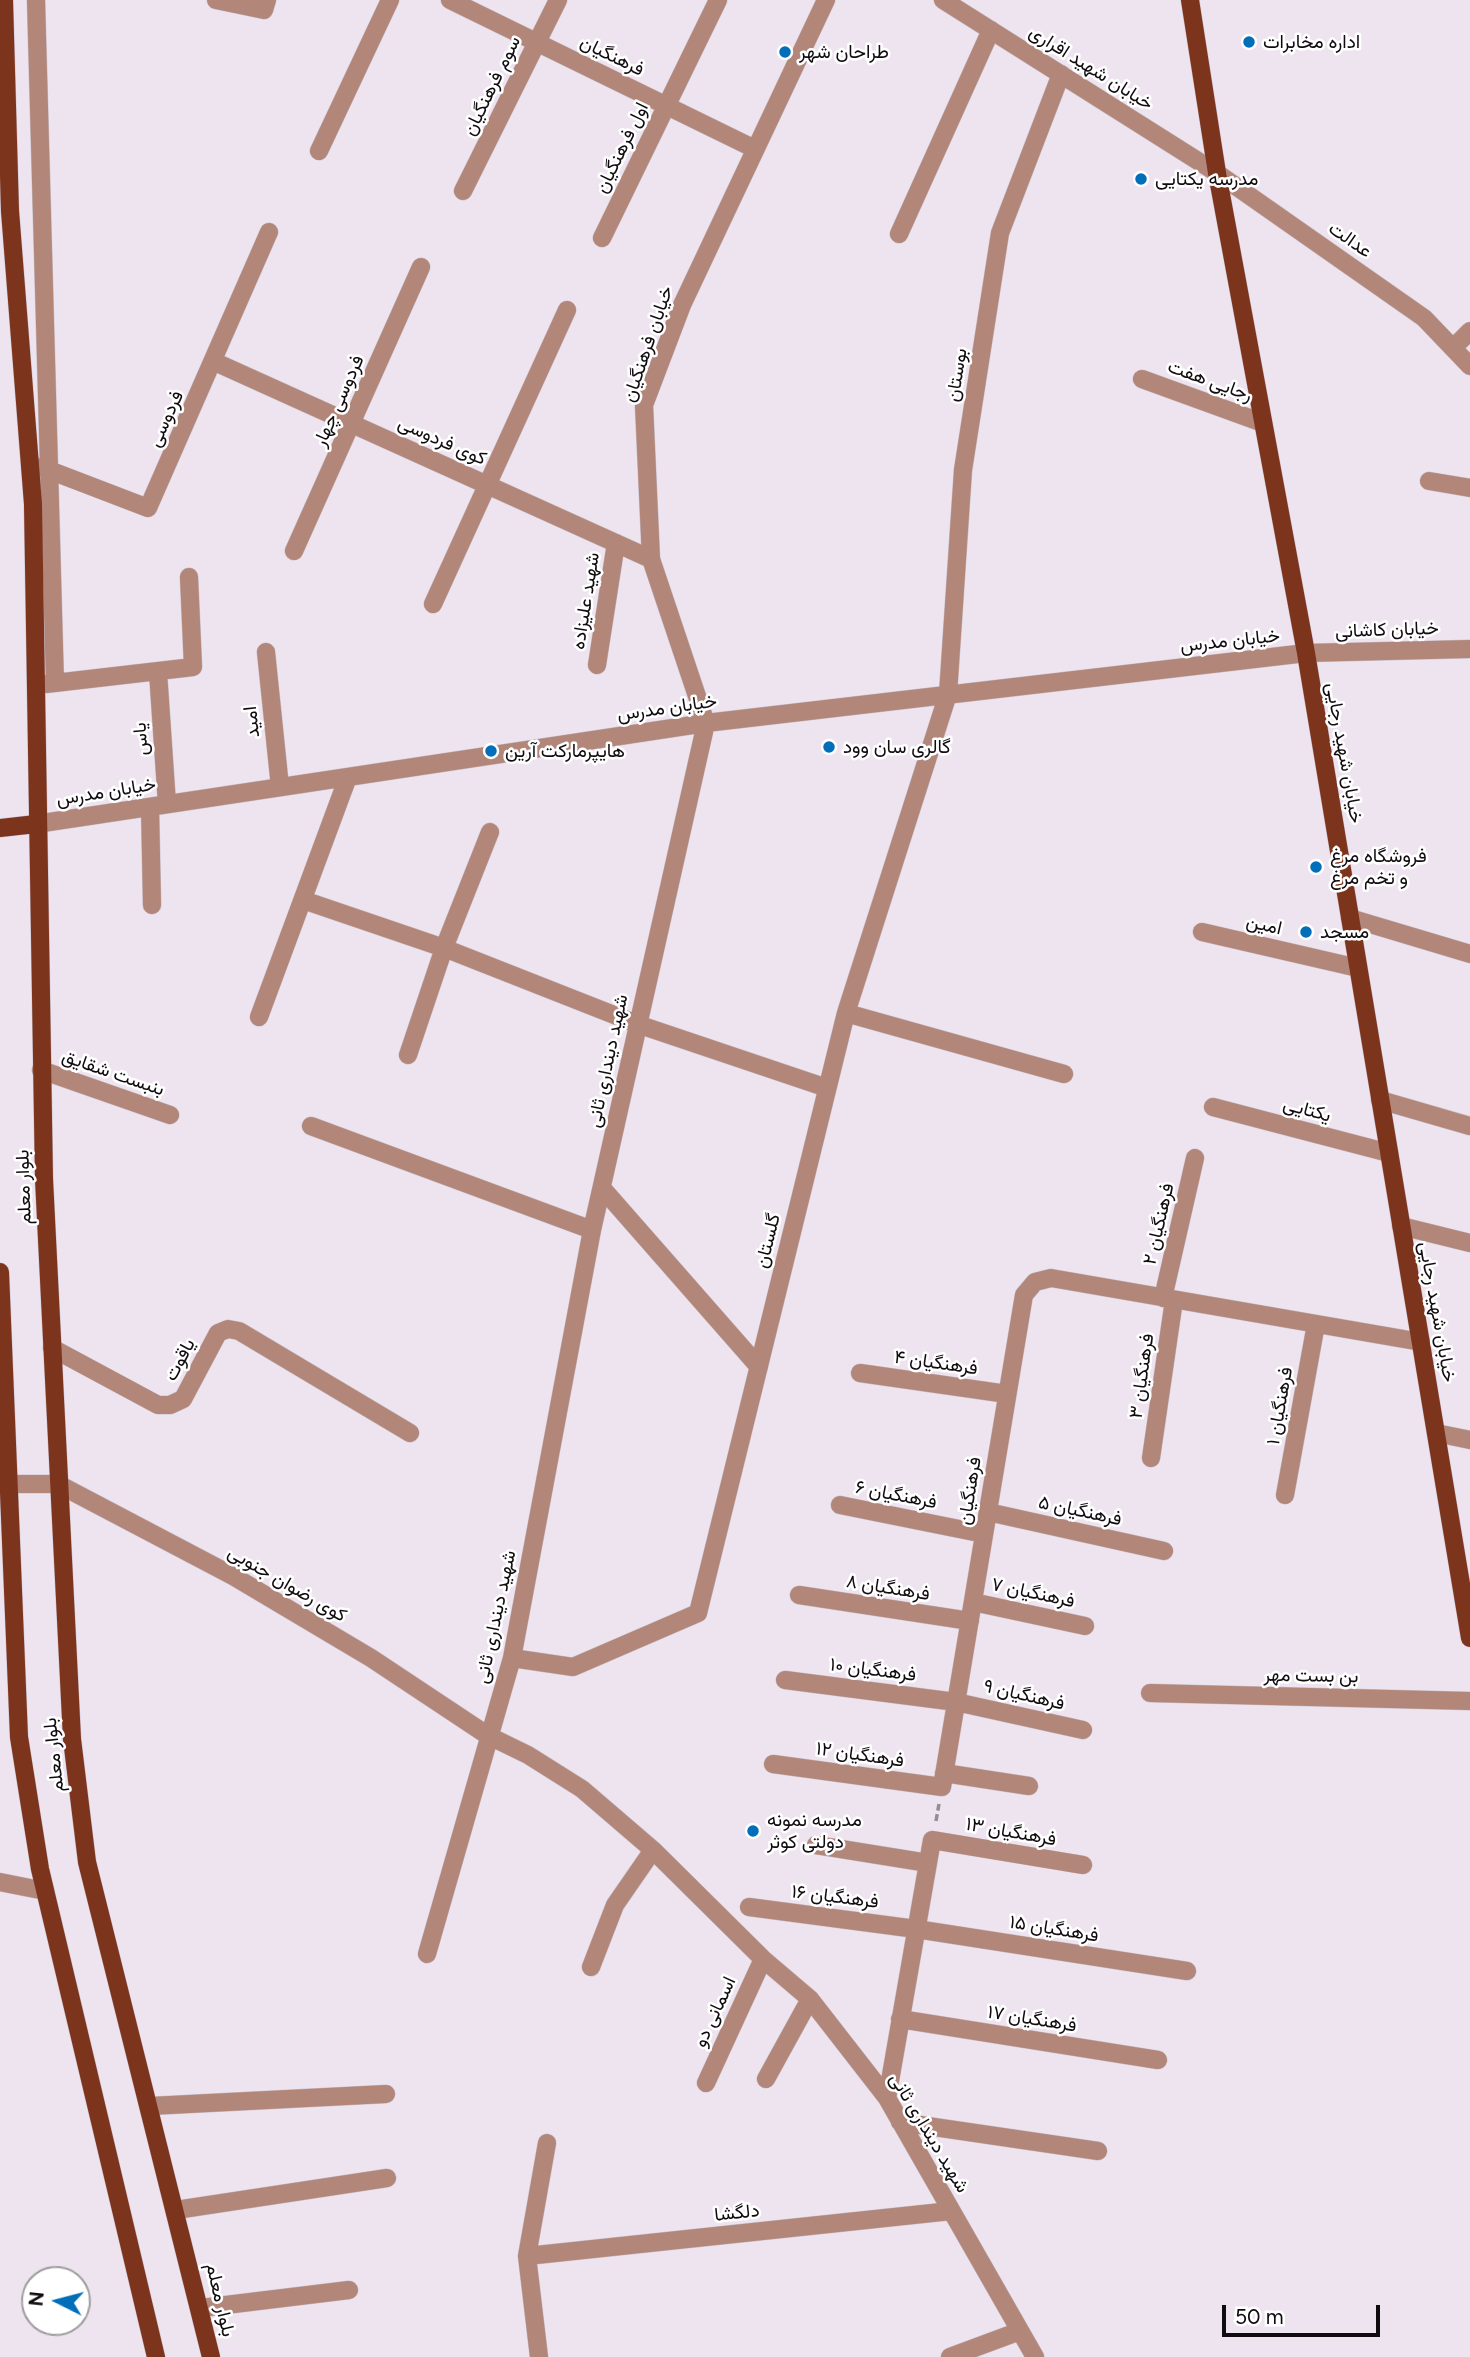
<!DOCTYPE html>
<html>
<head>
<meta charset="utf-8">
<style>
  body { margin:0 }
  #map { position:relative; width:1470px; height:2357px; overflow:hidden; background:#eee4f0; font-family:Figtree,sans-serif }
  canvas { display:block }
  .north { position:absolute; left:21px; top:2266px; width:70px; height:70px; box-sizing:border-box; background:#fff; border:2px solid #9f9d9f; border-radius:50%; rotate:276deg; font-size:19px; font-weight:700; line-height:28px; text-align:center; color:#0f0b0f }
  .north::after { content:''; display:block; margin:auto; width:24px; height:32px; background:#006eb9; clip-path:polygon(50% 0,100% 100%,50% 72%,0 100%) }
  .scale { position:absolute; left:1222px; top:2305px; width:158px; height:32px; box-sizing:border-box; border:4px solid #0f0b0f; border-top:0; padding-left:9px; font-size:21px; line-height:24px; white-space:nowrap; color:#0f0b0f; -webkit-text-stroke:5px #fff; paint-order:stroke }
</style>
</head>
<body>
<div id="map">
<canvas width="1470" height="2357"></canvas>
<div class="north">N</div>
<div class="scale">50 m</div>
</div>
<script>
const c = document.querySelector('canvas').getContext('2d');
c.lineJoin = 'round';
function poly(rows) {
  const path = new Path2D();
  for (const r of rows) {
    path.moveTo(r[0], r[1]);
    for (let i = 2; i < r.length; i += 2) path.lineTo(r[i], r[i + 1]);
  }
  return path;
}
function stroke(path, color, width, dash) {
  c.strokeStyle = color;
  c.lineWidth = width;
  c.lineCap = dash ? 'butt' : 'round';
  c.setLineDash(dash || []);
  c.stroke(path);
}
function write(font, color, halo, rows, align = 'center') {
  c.font = font + ' Figtree,Vazirmatn,sans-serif';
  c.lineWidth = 5;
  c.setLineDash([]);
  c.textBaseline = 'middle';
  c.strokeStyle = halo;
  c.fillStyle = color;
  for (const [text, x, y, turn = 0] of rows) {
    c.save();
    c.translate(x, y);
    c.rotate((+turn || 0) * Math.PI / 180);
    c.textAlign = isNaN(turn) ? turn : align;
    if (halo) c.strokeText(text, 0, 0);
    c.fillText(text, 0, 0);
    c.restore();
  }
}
const minor = poly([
  [36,0,55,683],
  [216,0,264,10,267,0],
  [450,0,755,149],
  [943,0,1217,173,1424,318,1470,366],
  [319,151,390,0],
  [463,191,558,0],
  [899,234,991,30],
  [602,238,718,0],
  [1453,348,1470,331],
  [215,362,651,559],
  [1142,379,1263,423],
  [41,467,148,508,269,232],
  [1429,481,1470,488],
  [294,551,421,267],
  [433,604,567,310],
  [266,652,280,787],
  [597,665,616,543],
  [158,672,167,804],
  [46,684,193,667,189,577],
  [150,807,152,905],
  [36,824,706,723,1306,653,1470,649],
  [303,900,444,948,637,1024,827,1088],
  [1350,918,1470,954],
  [1202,932,1358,968],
  [846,1013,1064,1074],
  [259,1017,348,777],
  [408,1055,444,948,490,832],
  [41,1070,170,1115],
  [1380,1100,1470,1126],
  [1213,1107,1389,1153],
  [311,1126,592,1230],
  [602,1188,759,1367],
  [1401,1226,1470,1243],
  [1163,1298,1195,1158],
  [52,1348,158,1405,170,1405,183,1399,218,1333,228,1329,239,1331,410,1433],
  [860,1373,1007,1394],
  [1436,1433,1470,1440],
  [1151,1458,1174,1300],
  [0,1480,9,1484,58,1484,233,1576,371,1658,487,1735,528,1755,582,1789,653,1850,763,1959,810,1999,887,2098,1035,2357],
  [1285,1495,1316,1324],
  [840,1505,984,1534],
  [988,1512,1164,1551],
  [799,1595,970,1621],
  [973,1602,1085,1626],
  [512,1658,573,1667,698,1613,846,1013,948,694,963,470,1000,233,1061,74],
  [785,1680,956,1702,1083,1730],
  [1150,1693,1470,1701],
  [773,1764,942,1787,1024,1295,1035,1282,1051,1278,1421,1342],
  [944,1773,1029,1786],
  [816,1845,928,1863],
  [0,1882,45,1891],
  [749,1907,916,1929,1187,1971],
  [427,1954,512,1658,592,1230,706,723,651,559,644,405,682,305,826,0],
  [591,1967,615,1905,653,1850],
  [900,2019,1158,2060],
  [766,2079,810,1999],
  [706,2083,763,1959],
  [887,2098,932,1840,1083,1865],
  [150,2106,386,2094],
  [900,2122,1098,2151],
  [176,2210,387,2178],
  [527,2256,951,2211],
  [201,2308,349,2290],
  [539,2357,527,2256,547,2143],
  [950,2357,1020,2331]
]);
const major = poly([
  [4,0,10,211,33,504,44,1179,72,1739,87,1862,211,2357],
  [1190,0,1217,173,1306,653,1470,1638],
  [0,828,36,824],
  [0,1272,19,1737,40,1869,156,2357]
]);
stroke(minor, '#cac1cc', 19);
stroke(major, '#cac1cc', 19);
stroke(poly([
  [936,1821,939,1804]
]), '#958d96', 3.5, [7, 3.5]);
stroke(minor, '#b28779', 18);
stroke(major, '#7d341c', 18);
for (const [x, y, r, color] of [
  [1249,42,7,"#006eb9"],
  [785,52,7,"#006eb9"],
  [1141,179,7,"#006eb9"],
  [829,747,7,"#006eb9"],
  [491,751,7,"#006eb9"],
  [1316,867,7,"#006eb9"],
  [1306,932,7,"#006eb9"],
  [753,1831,7,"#006eb9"]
]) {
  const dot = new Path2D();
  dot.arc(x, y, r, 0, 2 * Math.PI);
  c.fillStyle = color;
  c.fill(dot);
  stroke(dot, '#fff', 2.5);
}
write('19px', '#0f0b0f', '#fff', [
  ["اداره مخابرات",1263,42],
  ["طراحان شهر",799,52],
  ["مدرسه یکتایی",1155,179],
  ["گالری سان وود",843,747],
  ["هایپرمارکت آرین",505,751],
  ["فروشگاه مرغ",1330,856],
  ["و تخم مرغ",1330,878],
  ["مسجد",1320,932],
  ["مدرسه نمونه",767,1820],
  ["دولتی کوثر",767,1842]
], 'left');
write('19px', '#0f0b0f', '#fff', [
  ["فرهنگیان",612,56,26],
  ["خیابان شهید اقراری",1091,68,32],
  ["سوم فرهنگیان",492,86,-64],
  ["اول فرهنگیان",622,148,-64],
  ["عدالت",1350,240,35],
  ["خیابان فرهنگیان",648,344,-71],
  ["بوستان",957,375,-81],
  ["رجایی هفت",1210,381,20],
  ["فردوسی چهار",339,401,-66],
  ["فردوسی",166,419,-65],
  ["کوی فردوسی",442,441,24],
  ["شهید علیزاده",586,601,-81],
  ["خیابان کاشانی",1387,630,-2],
  ["خیابان مدرس",1230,641,-6],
  ["خیابان مدرس",667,708,-8],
  ["امید",252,722,-96],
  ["یاس",141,739,-94],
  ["خیابان شهید رجایی",1344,753,80],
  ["خیابان مدرس",106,792,-9],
  ["امین",1264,925,13],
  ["شهید دینداری ثانی",608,1061,-78],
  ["بنبست شقایق",113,1073,19],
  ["یکتایی",1307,1110,15],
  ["بلوار معلم",24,1187,-92],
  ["فرهنگیان ۲",1159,1224,-77],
  ["گلستان",768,1241,-76],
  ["خیابان شهید رجایی",1437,1312,80],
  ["یاقوت",180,1360,-62],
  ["فرهنگیان ۴",936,1363,8],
  ["فرهنگیان ۳",1142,1376,-82],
  ["فرهنگیان ۱",1280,1406,-80],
  ["فرهنگیان",970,1491,-81],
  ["فرهنگیان ۶",896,1495,11],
  ["فرهنگیان ۵",1080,1511,12],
  ["کوی رضوان جنوبی",287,1584,30],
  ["فرهنگیان ۸",888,1588,9],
  ["فرهنگیان ۷",1033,1593,12],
  ["شهید دینداری ثانی",496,1617,-78],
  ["فرهنگیان ۱۰",873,1670,7],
  ["بن بست مهر",1311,1676,1],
  ["فرهنگیان ۹",1024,1695,13],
  ["بلوار معلم",54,1755,-96],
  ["فرهنگیان ۱۲",860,1755,8],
  ["فرهنگیان ۱۳",1011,1832,10],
  ["فرهنگیان ۱۶",835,1897,7],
  ["فرهنگیان ۱۵",1054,1929,9],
  ["اسمانی دو",715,2012,-65],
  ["فرهنگیان ۱۷",1032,2019,9],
  ["شهید دینداری ثانی",929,2133,59],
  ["دلگشا",737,2213,-6],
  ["بلوار معلم",220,2300,77]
]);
</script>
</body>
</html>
